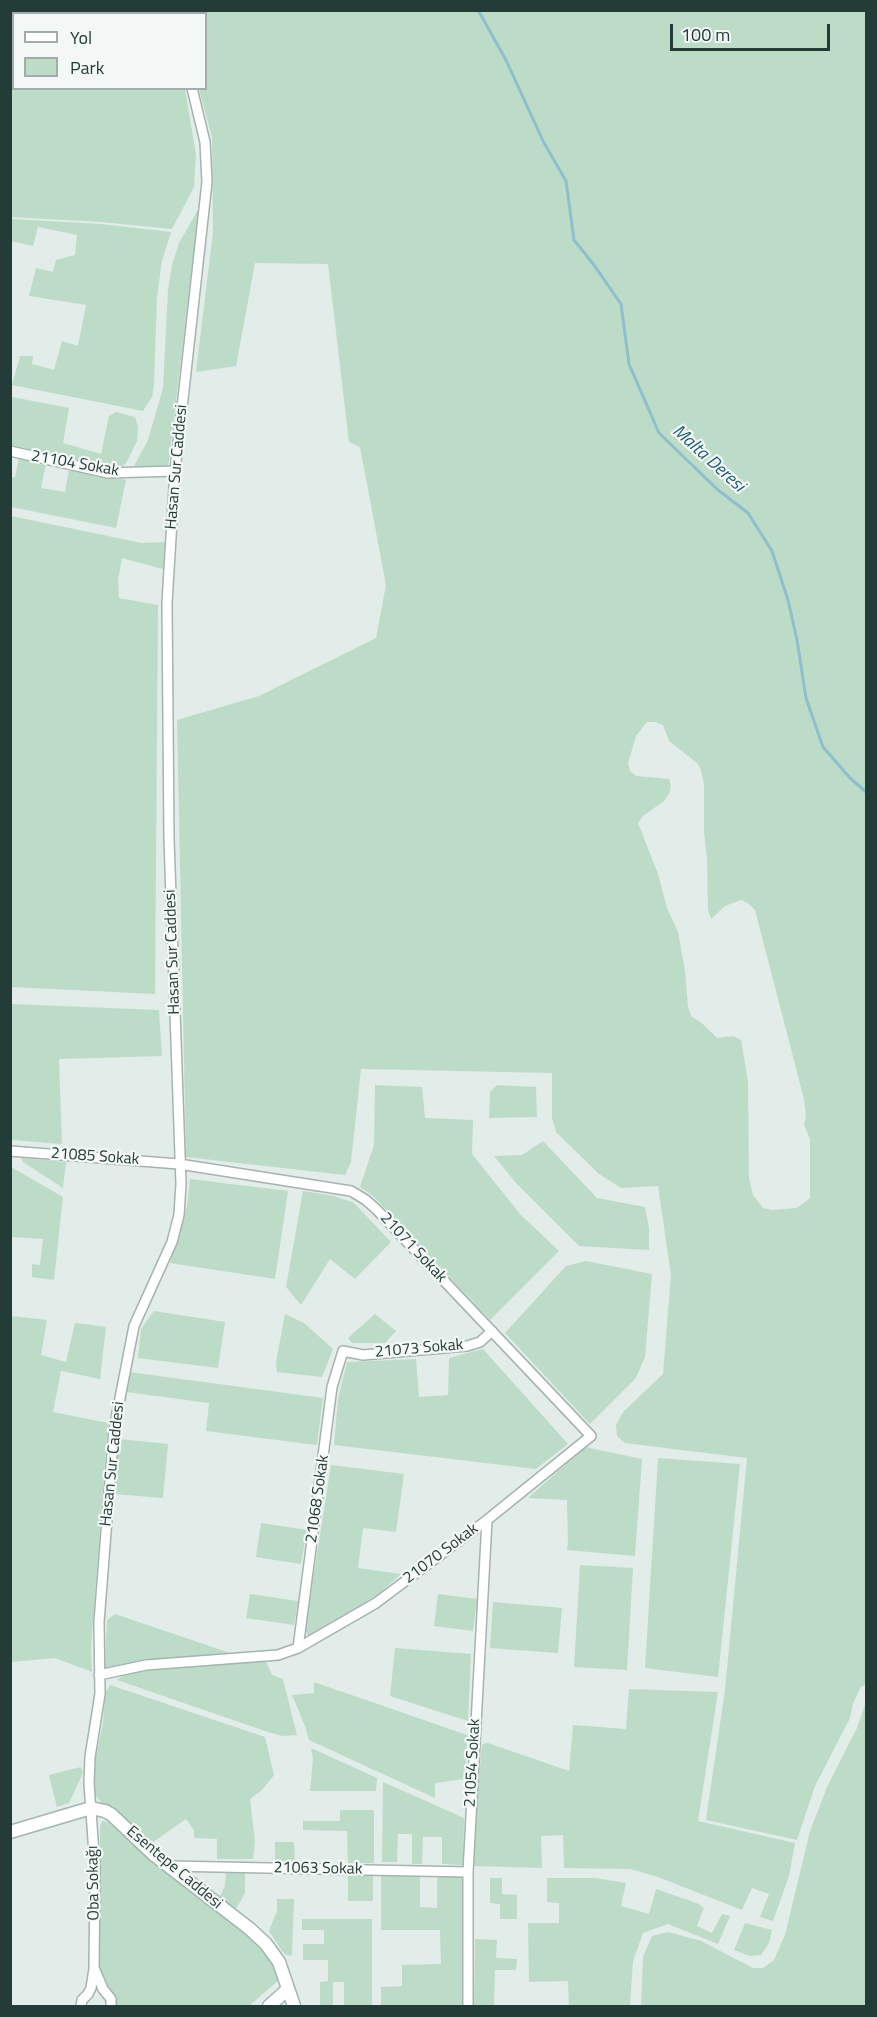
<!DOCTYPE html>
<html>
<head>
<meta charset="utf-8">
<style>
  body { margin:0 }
  #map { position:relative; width:877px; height:2017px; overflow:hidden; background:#e2ece8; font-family:"Titillium Web",sans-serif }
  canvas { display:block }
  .frame { position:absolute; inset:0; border:12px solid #233c37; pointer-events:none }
  .legend { position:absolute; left:12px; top:12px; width:195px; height:78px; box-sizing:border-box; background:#f3f8f6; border:2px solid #a0adaa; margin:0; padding:8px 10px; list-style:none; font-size:18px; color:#233c37 }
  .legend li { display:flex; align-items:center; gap:12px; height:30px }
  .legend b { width:30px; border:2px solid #a0adaa }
  .scale { position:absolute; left:670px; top:24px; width:160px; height:27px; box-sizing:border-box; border:3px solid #233c37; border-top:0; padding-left:8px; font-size:18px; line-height:21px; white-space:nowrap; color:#233c37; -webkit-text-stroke:4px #f3f8f6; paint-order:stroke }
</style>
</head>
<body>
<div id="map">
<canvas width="877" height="2017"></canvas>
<div class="frame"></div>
<ul class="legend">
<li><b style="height:8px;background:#fff"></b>Yol</li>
<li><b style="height:16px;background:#bcdcc7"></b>Park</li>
</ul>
<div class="scale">100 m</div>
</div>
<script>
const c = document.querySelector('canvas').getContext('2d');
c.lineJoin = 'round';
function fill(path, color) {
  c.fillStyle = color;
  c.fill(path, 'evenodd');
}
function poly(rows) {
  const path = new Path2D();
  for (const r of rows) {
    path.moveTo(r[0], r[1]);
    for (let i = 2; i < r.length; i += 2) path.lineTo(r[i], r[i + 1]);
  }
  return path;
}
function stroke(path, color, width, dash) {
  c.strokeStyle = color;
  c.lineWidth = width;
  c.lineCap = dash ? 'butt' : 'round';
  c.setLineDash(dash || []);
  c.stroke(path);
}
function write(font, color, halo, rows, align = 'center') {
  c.font = font + ' "Titillium Web",sans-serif';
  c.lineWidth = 4.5;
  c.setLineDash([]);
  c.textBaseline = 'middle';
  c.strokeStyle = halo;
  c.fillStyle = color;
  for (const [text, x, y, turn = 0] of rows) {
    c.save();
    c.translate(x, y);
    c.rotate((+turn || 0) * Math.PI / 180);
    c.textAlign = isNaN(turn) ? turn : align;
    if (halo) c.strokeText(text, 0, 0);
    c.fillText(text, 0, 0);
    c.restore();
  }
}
fill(poly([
  [10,11,162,11,164,13,14,14,14,88,185,89,196,155,194,187,172,229,101,222,11,217],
  [177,11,866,11,866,1684,860,1688,853,1704,850,1718,815,1786,797,1840,706,1820,725,1690,747,1458,625,1443,617,1436,616,1425,623,1412,663,1374,671,1275,658,1186,621,1188,599,1174,556,1132,552,1118,552,1073,361,1069,351,1162,345,1175,186,1157,177,720,259,696,376,638,386,585,360,447,349,442,328,264,255,263,236,366,196,372,213,232,212,137,199,89,206,88,206,14,178,13],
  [647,722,655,722,663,725,669,741,697,763,701,770,704,785,704,833,707,858,708,910,711,919,725,906,741,900,748,903,755,910,804,1099,806,1116,804,1124,810,1140,810,1198,797,1208,772,1210,763,1208,753,1195,749,1178,748,1082,741,1040,733,1036,717,1038,704,1025,691,1016,688,1007,685,971,678,932,667,908,658,874,638,823,643,816,664,801,669,794,671,786,669,779,636,776,630,771,628,763,636,736],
  [199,208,168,468,134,466,148,440,163,388,168,290,172,265,179,243],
  [10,219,101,224,171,232,162,261,157,297,154,385,152,397,143,411,12,385,20,356,33,356,32,364,54,370,62,341,78,346,86,305,29,296,36,268,53,272,56,260,75,255,77,235,38,227,33,246,11,241],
  [12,397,69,408,63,443,101,454,109,416,116,412,135,417,138,427,137,441,126,463,121,467,105,467,11,445],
  [19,458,46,463,41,488,65,492,69,469,126,480,116,528,11,507,10,477,15,477],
  [11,516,142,543,166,542,163,569,122,558,118,580,119,598,158,605,155,994,11,987],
  [11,1004,159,1010,162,1056,59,1059,62,1144,11,1140],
  [375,1085,422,1087,425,1118,473,1120,472,1154,520,1214,559,1251,490,1320,373,1196,360,1187,374,1145],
  [497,1085,536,1087,537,1117,489,1118,490,1092],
  [543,1141,597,1198,645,1207,649,1228,649,1250,579,1246,516,1183,494,1156,522,1155],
  [21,1158,66,1162,63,1188,23,1162],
  [11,1167,63,1197,54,1280,32,1277,32,1264,40,1265,43,1239,11,1237],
  [190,1179,288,1191,275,1279,170,1263,187,1206],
  [303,1191,334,1196,354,1203,391,1242,355,1279,330,1259,301,1305,286,1287],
  [586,1261,652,1274,645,1357,636,1378,590,1424,505,1333,566,1266],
  [154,1311,225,1322,218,1368,138,1358,141,1329],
  [285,1314,304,1323,333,1349,322,1377,277,1372,276,1362],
  [375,1314,396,1331,385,1343,352,1343,348,1338],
  [11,1316,47,1320,41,1355,66,1362,75,1323,106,1327,100,1379,61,1371,53,1412,108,1423,91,1648,92,1672,55,1658,11,1662],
  [483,1349,568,1444,536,1469,334,1445,338,1399,347,1362,416,1359,419,1397,448,1395,449,1358],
  [129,1372,323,1398,317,1445,206,1431,209,1403,127,1392],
  [119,1439,168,1444,163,1498,114,1494],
  [585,1447,642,1459,635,1556,567,1550,568,1544,567,1500,528,1498],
  [658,1458,740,1464,718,1677,645,1668],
  [331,1465,404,1474,396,1532,363,1528,358,1568,401,1574,379,1594,308,1636,305,1630],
  [261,1523,307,1530,301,1564,256,1557],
  [580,1565,633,1568,627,1670,574,1667],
  [250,1594,298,1601,294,1625,246,1618],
  [438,1594,477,1599,473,1631,434,1626],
  [493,1602,562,1608,558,1653,490,1648],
  [115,1614,233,1654,136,1662,107,1670,105,1668,107,1620],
  [395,1648,471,1654,468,1721,390,1696],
  [265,1659,272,1675,283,1679,297,1735,282,1736,268,1732,117,1680,122,1676,142,1670,178,1666],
  [314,1682,467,1735,465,1779,435,1783,435,1798,309,1740,305,1726,292,1695,314,1693],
  [110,1685,265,1737,274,1775,262,1790,250,1799,255,1841,253,1859,217,1859,217,1839,194,1838,194,1830,186,1819,149,1845,120,1816,102,1803,95,1795,92,1773,103,1724,105,1693],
  [629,1689,718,1692,698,1821,795,1843,789,1876,773,1921,760,1917,769,1894,752,1888,742,1910,658,1877,630,1869,564,1868,563,1835,541,1836,542,1868,473,1866,476,1787,479,1778,482,1744,488,1743,569,1771,573,1725,626,1729],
  [866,1702,866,2006,641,2006,643,1957,652,1936,668,1932,701,1941,753,1968,763,1968,774,1960,785,1935,810,1831,828,1785,857,1728],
  [311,1748,377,1778,376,1791,310,1791,313,1759],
  [81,1767,83,1773,69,1803,57,1807,49,1775],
  [383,1782,464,1818,463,1865,442,1864,442,1837,423,1837,422,1864,412,1864,412,1834,398,1834,397,1862,382,1862],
  [340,1810,374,1810,374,1863,348,1863,347,1831,303,1830,303,1821,340,1821],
  [102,1821,108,1822,150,1859,233,1923,261,1947,274,1966,280,1979,249,2006,117,2006,114,2003,113,1994,100,1977,100,1827],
  [275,1842,294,1842,295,1861,275,1861],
  [226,1871,245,1871,245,1893,236,1909,218,1900,225,1886],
  [348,1873,373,1873,373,1901,348,1901],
  [420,1874,420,1907,437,1908,437,1874,464,1874,464,2006,381,2006,381,1987,402,1986,402,1965,441,1964,440,1930,381,1930,381,1875],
  [490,1878,502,1878,502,1894,517,1895,517,1919,500,1919,500,1904,490,1903],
  [547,1878,595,1878,626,1883,621,1906,649,1914,656,1889,699,1904,704,1908,697,1926,712,1933,722,1914,730,1916,718,1944,668,1924,643,1933,633,1961,630,2006,569,2006,568,1981,529,1982,528,1923,559,1923,559,1903,547,1902],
  [277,1899,294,1899,292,1954,290,1956,286,1955,282,1951,269,1931,277,1911],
  [302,1919,372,1919,372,2006,344,2006,344,1982,333,1982,333,2006,320,2006,320,1982,328,1981,328,1960,303,1960,303,1944,324,1944,324,1930,302,1930],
  [745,1923,772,1930,769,1943,761,1955,750,1956,734,1950],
  [475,1939,497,1940,496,1958,517,1959,516,1970,495,1970,494,2006,474,2006]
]), '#bcdcc7');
stroke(poly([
  [478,10,506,60,543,141,566,181,574,240,594,265,621,304,629,364,659,433,718,490,748,513,772,551,788,600,797,640,806,698,823,747,850,778,866,792]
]), '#8dbfce', 3);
const street = poly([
  [169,10,170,14],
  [10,451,108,473,175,471],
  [10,1151,179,1164,351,1191,366,1200,377,1210,591,1436,487,1520,376,1603,298,1648,278,1655,146,1665,99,1675],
  [298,1648,332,1387,343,1351,363,1355,467,1346,480,1342,492,1331],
  [168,1866,468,1872],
  [95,1970,103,1989,111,1999,111,2006],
  [81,2006,82,2000,88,1994,91,1988,94,1969,95,1868,89,1783,90,1757,100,1694,99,1622,114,1429,134,1326,172,1242,179,1215,181,1184,169,839,167,603,175,471,207,182,205,142,192,88],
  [468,2006,468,1872,487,1520]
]);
const secondary = poly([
  [10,1832,91,1808,105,1811,112,1815,153,1854,250,1929,266,1944,279,1962,294,2006],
  [269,2006,288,1989]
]);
stroke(street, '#a5b4af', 12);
stroke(secondary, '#a1b7b1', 15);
stroke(street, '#fff', 9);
stroke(secondary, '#fff', 12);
write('16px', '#233c37', '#f3f8f6', [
  ["21104 Sokak",75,464,10],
  ["Hasan Sur Caddesi",177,467,-85],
  ["Hasan Sur Caddesi",173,952,-92],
  ["21085 Sokak",95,1157,4],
  ["21071 Sokak",413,1248,47],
  ["21073 Sokak",419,1349,-5],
  ["Hasan Sur Caddesi",113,1464,-84],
  ["21068 Sokak",318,1499,-82],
  ["21070 Sokak",441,1554,-37],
  ["21054 Sokak",473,1763,-87],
  ["Esentepe Caddesi",174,1868,40],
  ["21063 Sokak",318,1869,1],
  ["Oba Sokağı",94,1883,-91]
]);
write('italic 18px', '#206074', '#f3f8f6', [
  ["Malta Deresi",708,459,42]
]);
</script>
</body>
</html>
